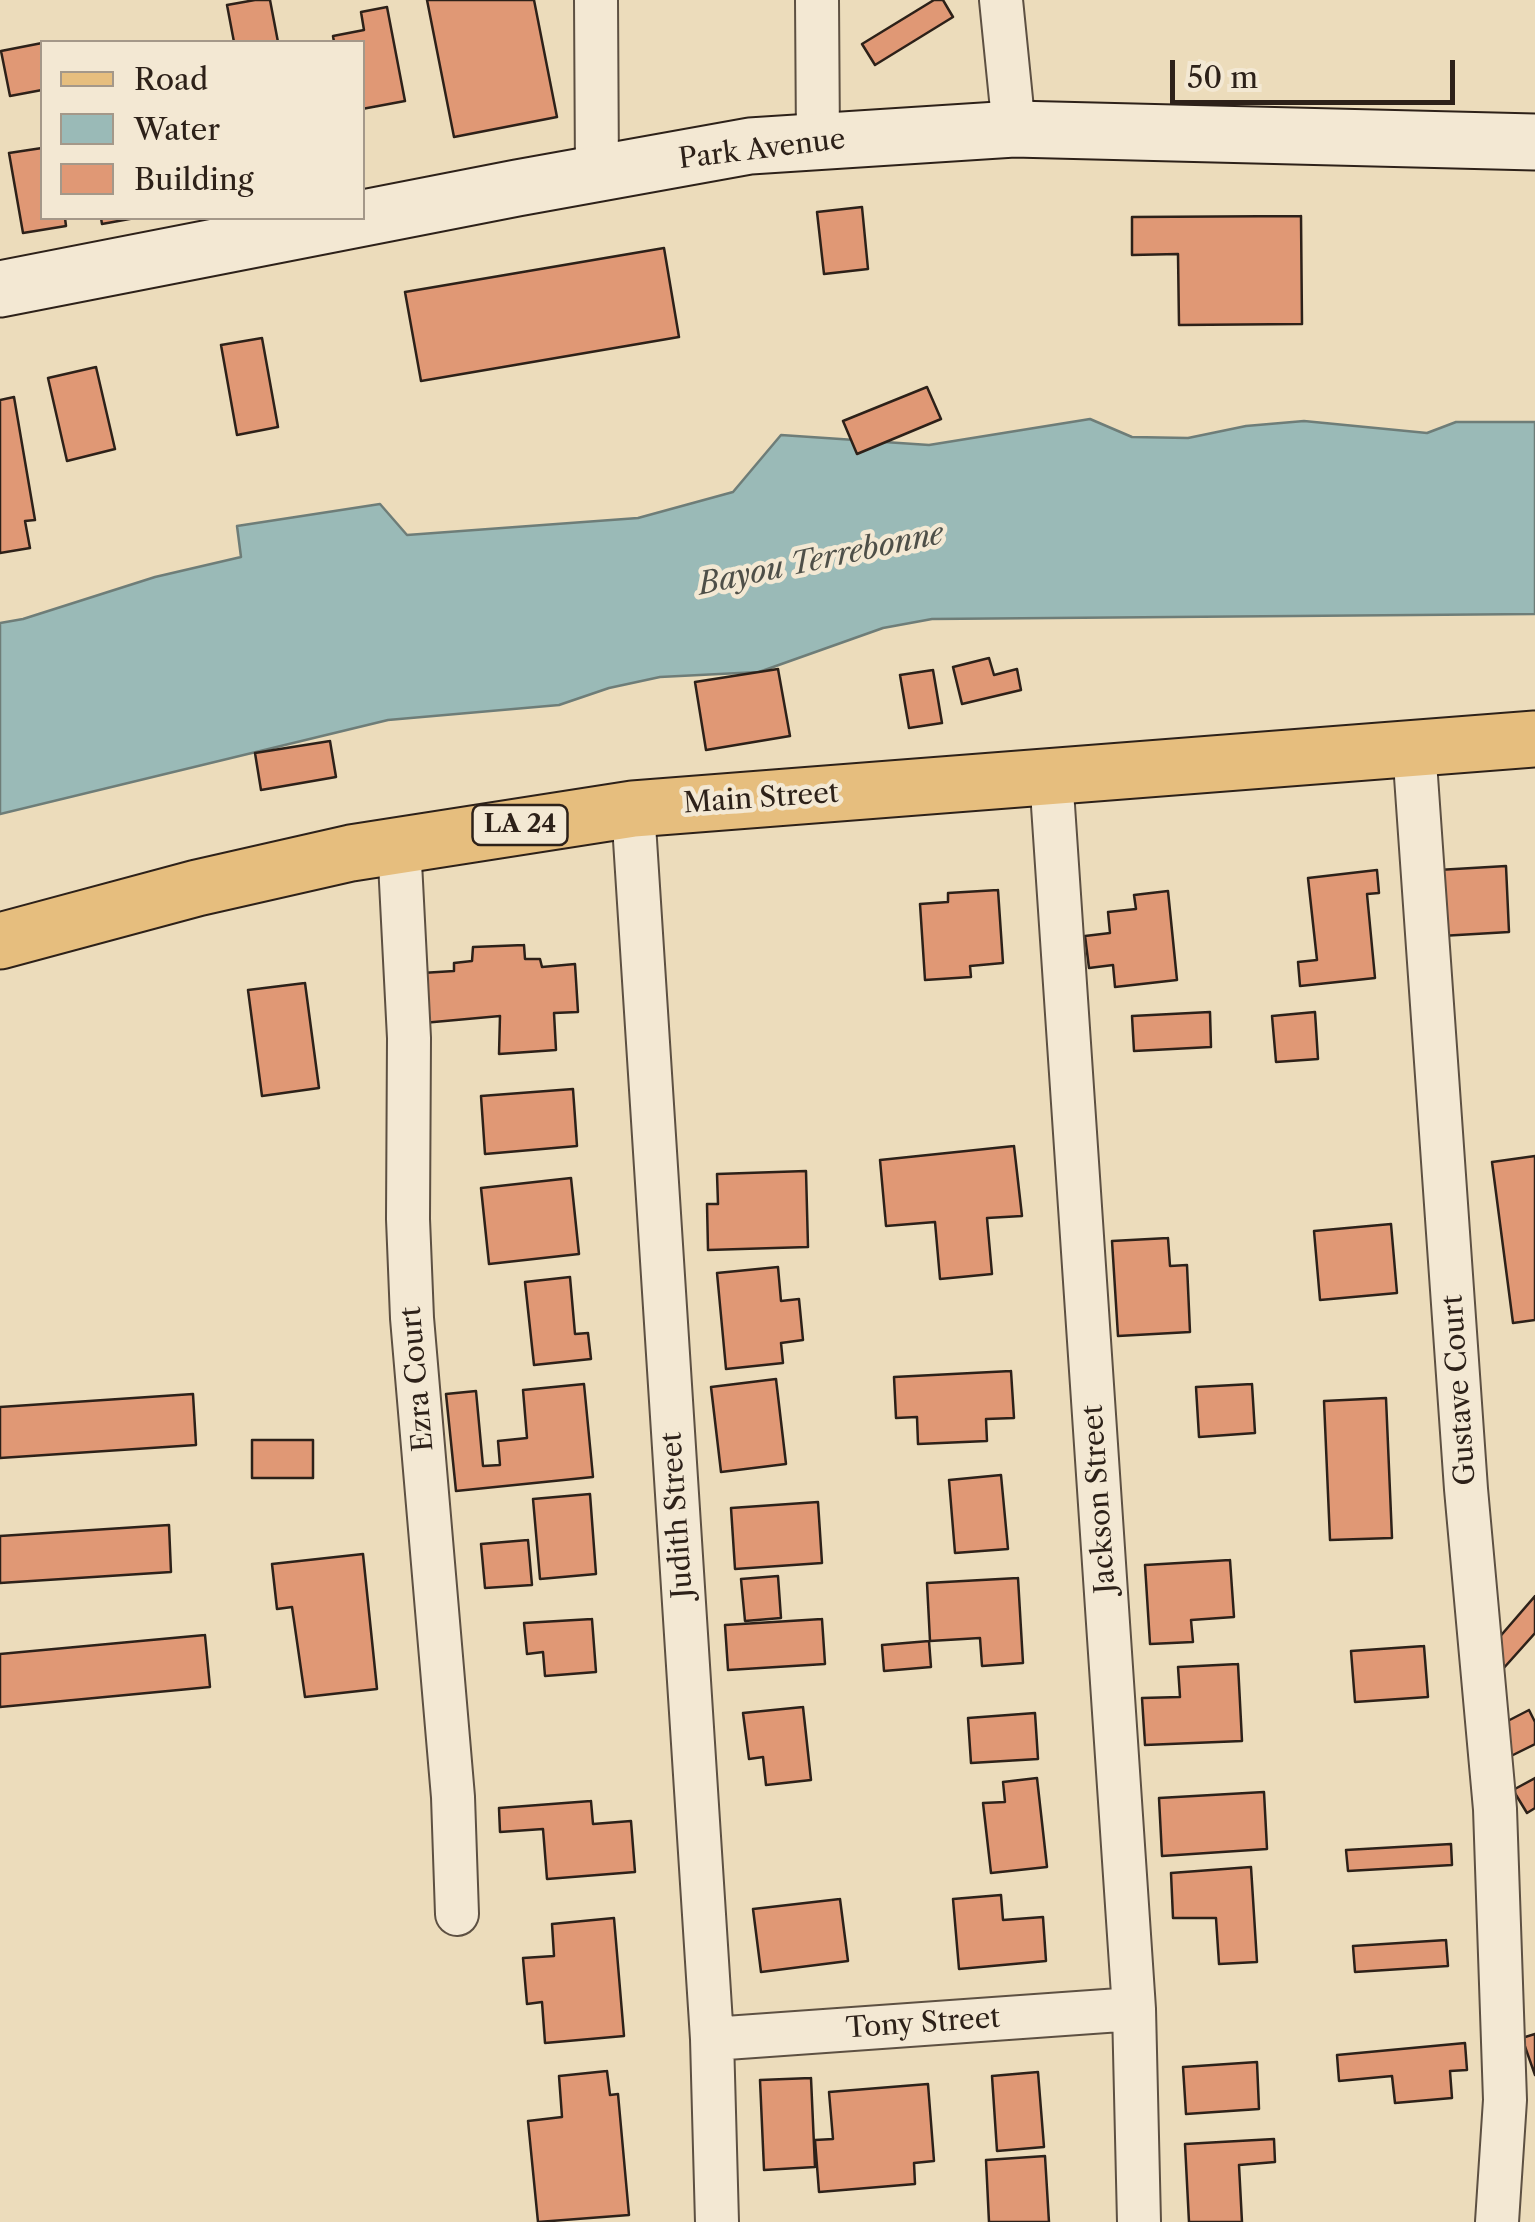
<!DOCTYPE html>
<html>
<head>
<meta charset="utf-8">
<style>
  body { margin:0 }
  #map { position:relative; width:1535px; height:2222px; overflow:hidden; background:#ecdcbb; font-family:"Libre Caslon Text",serif }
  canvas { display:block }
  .legend { position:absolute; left:40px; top:40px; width:325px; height:180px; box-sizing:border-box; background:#f3e8d3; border:2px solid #a49889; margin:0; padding:12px 18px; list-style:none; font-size:30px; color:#2d2119 }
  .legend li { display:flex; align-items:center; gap:20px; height:50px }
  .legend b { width:50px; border:2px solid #a49889 }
  .scale { position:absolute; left:1170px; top:60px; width:285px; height:45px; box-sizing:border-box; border:5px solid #2d2119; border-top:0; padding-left:12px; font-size:30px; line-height:35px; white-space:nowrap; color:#2d2119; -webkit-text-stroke:8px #f3e8d3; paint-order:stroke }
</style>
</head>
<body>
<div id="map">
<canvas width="1535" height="2222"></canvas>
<ul class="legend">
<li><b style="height:12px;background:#e6be7e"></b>Road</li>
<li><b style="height:28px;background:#9abab7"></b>Water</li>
<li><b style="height:28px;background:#e09875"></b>Building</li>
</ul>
<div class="scale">50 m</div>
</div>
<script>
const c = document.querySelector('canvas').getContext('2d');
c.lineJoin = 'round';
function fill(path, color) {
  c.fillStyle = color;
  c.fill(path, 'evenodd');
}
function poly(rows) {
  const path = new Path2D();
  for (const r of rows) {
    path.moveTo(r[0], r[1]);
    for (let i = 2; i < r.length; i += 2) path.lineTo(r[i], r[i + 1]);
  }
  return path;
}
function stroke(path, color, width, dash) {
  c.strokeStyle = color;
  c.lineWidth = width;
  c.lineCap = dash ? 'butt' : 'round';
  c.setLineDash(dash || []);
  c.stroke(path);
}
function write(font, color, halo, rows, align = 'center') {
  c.font = font + ' "Libre Caslon Text",serif';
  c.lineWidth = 9;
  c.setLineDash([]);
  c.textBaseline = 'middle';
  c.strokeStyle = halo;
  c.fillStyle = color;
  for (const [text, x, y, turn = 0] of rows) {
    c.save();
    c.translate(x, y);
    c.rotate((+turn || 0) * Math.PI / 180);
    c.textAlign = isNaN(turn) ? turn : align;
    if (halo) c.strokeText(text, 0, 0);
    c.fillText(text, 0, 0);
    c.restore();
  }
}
const water = poly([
  [1090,419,1132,437,1188,438,1246,426,1304,421,1427,433,1456,422,1535,422,1535,614,932,619,883,628,759,672,660,677,609,688,559,705,388,720,0,814,0,623,23,619,155,577,241,557,237,526,380,504,407,535,638,518,733,492,781,435,929,445,1090,419]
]);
fill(water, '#9abab7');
stroke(water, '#6e7d78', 2.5);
const building = poly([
  [255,0,270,0,278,42,234,42,227,5,255,0],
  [427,0,534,0,557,117,454,137,427,0],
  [934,0,943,0,953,17,875,65,862,44,934,0],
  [387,7,405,101,362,109,362,42,334,42,333,36,364,30,361,12,387,7],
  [42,43,42,90,10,96,1,51,42,43],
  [42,148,42,218,65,218,66,226,23,233,9,153,42,148],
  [862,207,868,269,824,274,817,212,862,207],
  [1301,216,1302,324,1179,325,1178,254,1132,255,1132,217,1301,216],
  [101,218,135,218,102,224,101,218],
  [664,248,679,337,421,381,405,292,664,248],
  [262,338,278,427,237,435,221,345,262,338],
  [96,367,115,449,67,461,48,378,96,367],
  [927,387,941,419,857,454,843,421,927,387],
  [14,397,35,520,25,521,30,548,0,553,0,400,14,397],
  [989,658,994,675,1017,669,1021,690,962,704,953,667,989,658],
  [778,669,790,736,706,750,695,682,778,669],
  [933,670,942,723,909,728,900,675,933,670],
  [330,741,336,777,261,790,255,753,330,741],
  [1506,866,1509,932,1441,936,1438,870,1506,866],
  [1377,870,1379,893,1367,894,1375,978,1300,986,1298,962,1317,960,1308,878,1377,870],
  [998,890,1003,963,970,966,971,977,925,980,920,904,948,902,948,893,998,890],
  [1168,891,1177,980,1115,987,1113,965,1089,968,1085,936,1110,933,1108,912,1136,909,1134,895,1168,891],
  [524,945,525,959,540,959,542,967,575,964,578,1012,554,1013,556,1050,499,1054,500,1016,423,1023,422,973,454,971,454,963,472,961,473,947,524,945],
  [305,983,319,1088,262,1096,248,990,305,983],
  [1210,1012,1211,1047,1134,1051,1132,1016,1210,1012],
  [1315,1012,1318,1059,1276,1062,1272,1016,1315,1012],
  [573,1089,577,1146,485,1154,481,1096,573,1089],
  [1014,1146,1022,1216,987,1218,992,1274,940,1279,935,1222,886,1226,880,1160,1014,1146],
  [1535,1156,1535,1320,1513,1323,1492,1162,1535,1156],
  [806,1171,808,1247,708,1250,707,1204,718,1204,717,1174,806,1171],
  [571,1178,579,1254,489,1264,481,1188,571,1178],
  [1391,1224,1397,1293,1320,1300,1314,1231,1391,1224],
  [1168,1238,1170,1266,1187,1265,1190,1332,1118,1336,1112,1241,1168,1238],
  [778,1267,781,1301,799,1299,803,1340,781,1343,783,1363,726,1369,717,1273,778,1267],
  [570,1277,575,1334,588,1333,591,1359,534,1365,525,1282,570,1277],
  [1011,1371,1014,1418,986,1419,987,1441,918,1444,917,1417,896,1418,894,1377,1011,1371],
  [776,1379,786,1464,721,1472,711,1387,776,1379],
  [584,1384,593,1477,456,1491,446,1394,476,1391,483,1466,500,1465,498,1441,527,1438,523,1390,584,1384],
  [1252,1384,1255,1433,1199,1437,1196,1387,1252,1384],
  [193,1394,196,1445,0,1458,0,1407,193,1394],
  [1386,1398,1392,1538,1330,1540,1324,1401,1386,1398],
  [252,1440,313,1440,313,1478,252,1478,252,1440],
  [1001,1475,1008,1549,955,1553,949,1480,1001,1475],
  [590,1494,596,1574,540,1579,533,1499,590,1494],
  [818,1502,822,1563,735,1569,731,1508,818,1502],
  [169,1525,171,1572,0,1583,0,1536,169,1525],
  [528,1540,532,1585,485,1588,481,1544,528,1540],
  [363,1554,377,1689,305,1697,292,1607,277,1609,272,1564,363,1554],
  [1230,1560,1234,1617,1191,1620,1193,1642,1150,1644,1145,1565,1230,1560],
  [778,1576,781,1618,745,1621,741,1579,778,1576],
  [1018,1578,1023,1663,982,1666,980,1638,930,1641,927,1583,1018,1578],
  [1535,1596,1535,1633,1502,1670,1484,1655,1535,1596],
  [592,1619,596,1672,545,1676,543,1652,527,1654,524,1623,592,1619],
  [822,1619,825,1664,728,1670,725,1625,822,1619],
  [205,1635,210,1687,0,1707,0,1654,205,1635],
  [929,1641,931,1667,884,1671,882,1645,929,1641],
  [1424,1646,1428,1697,1355,1702,1351,1651,1424,1646],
  [1238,1664,1242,1741,1145,1745,1142,1698,1180,1697,1178,1667,1238,1664],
  [803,1707,811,1780,766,1785,763,1757,749,1759,743,1713,803,1707],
  [1529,1710,1535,1722,1535,1744,1511,1756,1496,1727,1529,1710],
  [1035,1713,1038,1759,971,1763,968,1718,1035,1713],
  [1037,1778,1047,1867,991,1873,983,1803,1005,1802,1003,1782,1037,1778],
  [1535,1778,1535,1808,1527,1813,1513,1790,1535,1778],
  [1264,1792,1267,1849,1162,1856,1159,1798,1264,1792],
  [591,1801,593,1824,631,1821,635,1872,547,1879,543,1829,500,1832,499,1808,591,1801],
  [1451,1844,1452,1865,1348,1871,1346,1850,1451,1844],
  [1251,1867,1257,1962,1219,1964,1216,1918,1173,1918,1171,1873,1251,1867],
  [1001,1895,1003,1920,1043,1917,1046,1961,959,1969,953,1899,1001,1895],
  [840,1899,848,1961,761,1972,753,1909,840,1899],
  [614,1918,624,2036,545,2043,542,2002,527,2004,523,1958,554,1956,552,1924,614,1918],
  [1446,1940,1448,1966,1355,1972,1353,1946,1446,1940],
  [1535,2034,1535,2075,1522,2038,1535,2034],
  [1465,2043,1467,2070,1450,2071,1452,2098,1395,2103,1392,2076,1339,2081,1337,2055,1465,2043],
  [1257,2062,1259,2109,1186,2114,1183,2067,1257,2062],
  [607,2071,610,2095,618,2094,629,2215,538,2222,528,2121,562,2117,559,2076,607,2071],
  [1038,2072,1044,2147,997,2151,992,2076,1038,2072],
  [811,2078,815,2167,764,2170,760,2080,811,2078],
  [928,2084,934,2161,914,2163,915,2184,819,2192,815,2140,833,2139,829,2092,928,2084],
  [1274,2139,1275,2162,1239,2165,1242,2222,1189,2222,1185,2144,1274,2139],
  [1045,2156,1049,2222,989,2222,986,2160,1045,2156]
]);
fill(building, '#e09875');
stroke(building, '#2d2119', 2.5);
const street = poly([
  [596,0,597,173],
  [817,0,818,141],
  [1001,0,1014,129],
  [1414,748,1466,1489,1495,1809,1505,2100,1497,2222],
  [1051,776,1134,2009,1139,2222],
  [633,809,712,2039,717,2222],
  [399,843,409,1038,408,1219,412,1318,453,1797,457,1914],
  [712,2039,1134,2009]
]);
const secondary = poly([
  [0,289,517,188,750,146,1014,129,1535,142]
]);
const primary = poly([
  [0,941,197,888,351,853,633,809,1535,739]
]);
stroke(street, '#5d5042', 46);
stroke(secondary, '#2d2119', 59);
stroke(primary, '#2d2119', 59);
stroke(street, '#f3e8d3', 42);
stroke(secondary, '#f3e8d3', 55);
stroke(primary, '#e6be7e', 55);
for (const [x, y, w] of [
  [520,825,95]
]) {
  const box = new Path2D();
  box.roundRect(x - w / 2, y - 20, w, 40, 8);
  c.fillStyle = '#f3e8d3';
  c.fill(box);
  stroke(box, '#2d2119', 2.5);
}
write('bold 25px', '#2d2119', null, [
  ["LA 24",520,825]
]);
write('28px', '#2d2119', '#f3e8d3', [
  ["Park Avenue",762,150,-7],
  ["Main Street",761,799,-4],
  ["Ezra Court",418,1379,-95],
  ["Gustave Court",1460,1390,-94],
  ["Jackson Street",1100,1499,-94],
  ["Judith Street",678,1515,-94],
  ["Tony Street",923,2024,-4]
]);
write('italic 30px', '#4e4f48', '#f3e8d3', [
  ["Bayou Terrebonne",821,560,-12]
]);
</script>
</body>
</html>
